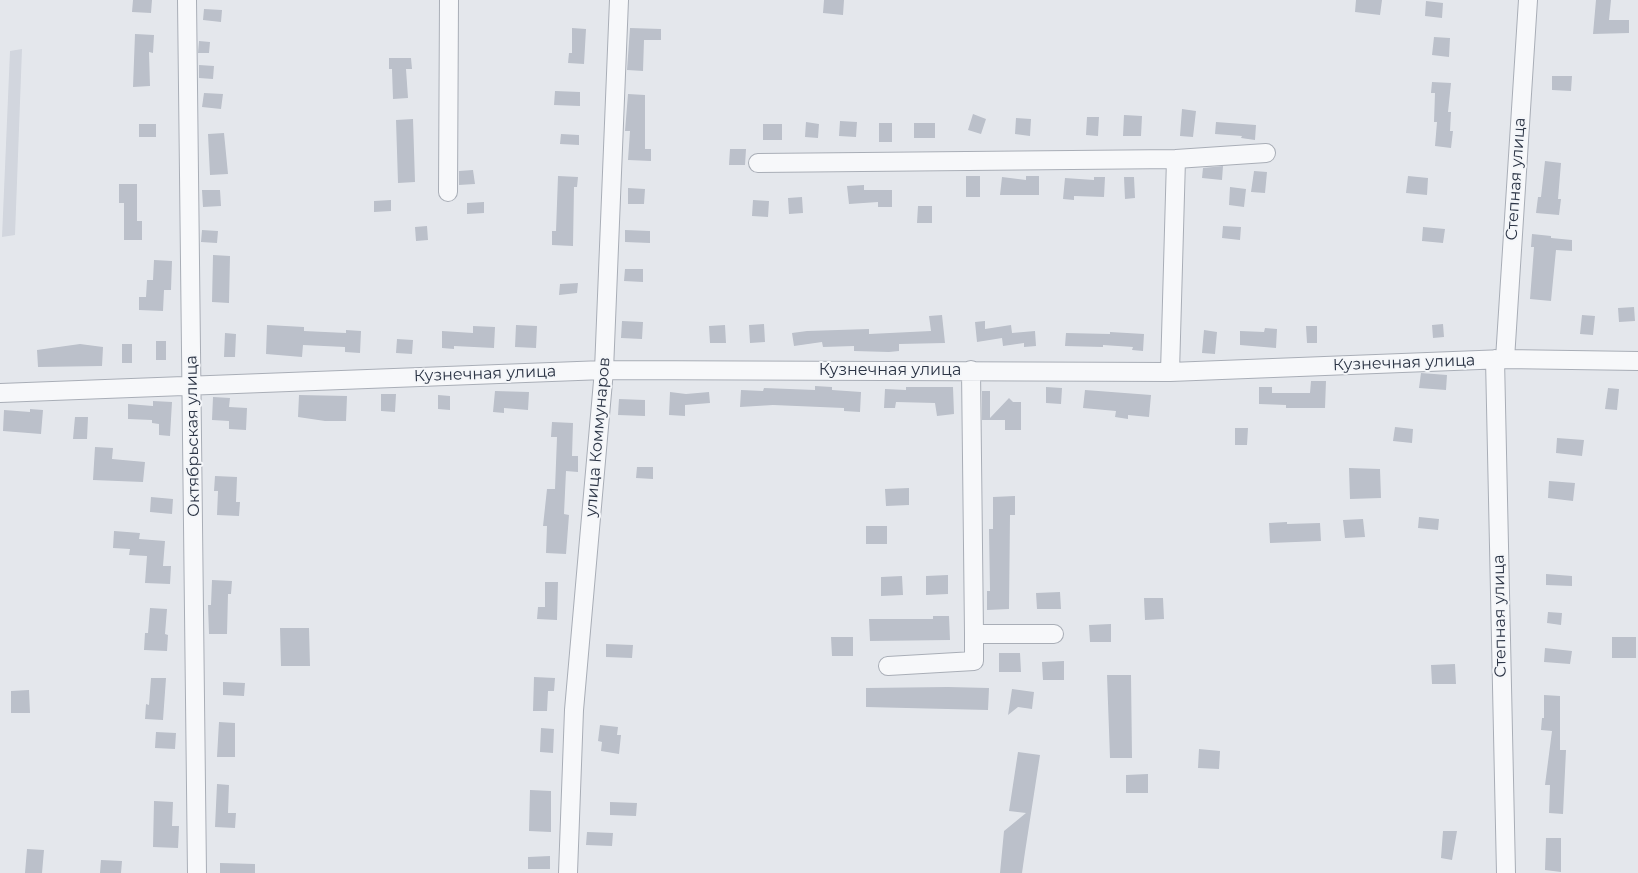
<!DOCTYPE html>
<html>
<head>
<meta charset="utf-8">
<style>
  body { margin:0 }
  canvas { display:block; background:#e4e7ec }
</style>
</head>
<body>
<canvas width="1638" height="873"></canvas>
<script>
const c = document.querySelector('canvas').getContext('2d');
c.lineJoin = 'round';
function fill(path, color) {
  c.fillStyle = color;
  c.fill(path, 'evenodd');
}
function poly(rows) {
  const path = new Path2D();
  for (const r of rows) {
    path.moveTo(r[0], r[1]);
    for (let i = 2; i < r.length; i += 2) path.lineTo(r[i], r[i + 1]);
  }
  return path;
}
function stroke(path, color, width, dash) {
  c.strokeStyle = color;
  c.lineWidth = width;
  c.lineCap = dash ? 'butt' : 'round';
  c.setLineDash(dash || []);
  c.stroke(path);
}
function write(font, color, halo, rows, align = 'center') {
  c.font = font + ' Montserrat,sans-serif';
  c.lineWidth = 4;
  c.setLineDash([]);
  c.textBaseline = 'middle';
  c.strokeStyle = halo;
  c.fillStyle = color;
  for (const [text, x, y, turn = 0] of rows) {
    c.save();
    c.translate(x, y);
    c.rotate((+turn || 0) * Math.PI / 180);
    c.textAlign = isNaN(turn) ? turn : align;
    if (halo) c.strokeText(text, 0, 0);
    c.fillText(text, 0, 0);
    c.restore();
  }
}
fill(poly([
  [22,49,15,235,2,237,10,51]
]), '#d2d6de');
fill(poly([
  [133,0,152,0,151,13,132,12],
  [824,0,844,0,843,15,823,13],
  [1356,0,1382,0,1380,15,1355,12],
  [1596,0,1611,0,1609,20,1629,20,1629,33,1593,34],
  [1426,1,1443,3,1442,18,1425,16],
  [204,9,222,10,221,22,203,20],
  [572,28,586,29,584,64,568,63,569,53,572,53],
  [630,28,661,29,661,40,644,40,643,71,627,70],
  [135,34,154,35,153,53,149,52,150,86,133,87],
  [1434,37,1450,38,1449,57,1432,55],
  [199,41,210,42,209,53,198,53],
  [389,58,411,58,412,69,406,69,408,98,393,99,392,69,389,69],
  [199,65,214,66,213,79,199,78],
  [1552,76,1572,76,1571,91,1552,90],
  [1432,82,1451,83,1448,112,1451,112,1450,131,1453,131,1451,148,1435,146,1437,122,1434,122,1435,93,1431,93],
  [555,91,580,92,580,106,554,105],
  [204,93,223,94,221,109,202,107],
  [628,94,645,95,645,149,651,149,651,161,628,160,630,131,625,131],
  [1182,109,1196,111,1193,137,1180,136],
  [973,114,986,119,981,134,968,130],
  [1124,115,1142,116,1141,136,1123,136],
  [1087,117,1099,117,1098,136,1086,135],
  [1016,118,1031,119,1030,136,1015,134],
  [413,119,415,182,398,183,396,120],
  [840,121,857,122,856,137,839,136],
  [806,122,819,124,818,138,805,137],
  [1216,122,1256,125,1255,140,1241,138,1242,136,1215,134],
  [879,123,892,123,892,142,879,142],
  [914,123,935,123,935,138,914,138],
  [139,124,156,124,156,137,139,137],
  [763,124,782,124,782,140,763,140],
  [224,133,228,174,210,175,208,134],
  [561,134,579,135,579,145,560,144],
  [730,149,746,149,745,165,729,165],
  [1545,161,1561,163,1558,199,1561,199,1559,215,1536,213,1538,197,1541,197],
  [1223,166,1222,180,1202,178,1203,168],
  [473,170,475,184,459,185,459,171],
  [1254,171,1267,172,1265,193,1251,192],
  [558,176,578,177,577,187,574,187,573,246,552,245,552,231,556,231],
  [966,176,980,176,980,197,966,197],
  [1026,176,1039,176,1039,195,1000,195,1002,177,1026,180],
  [1408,176,1428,178,1427,195,1406,193],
  [1094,177,1105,177,1104,197,1074,196,1074,200,1063,199,1065,178,1094,180],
  [1124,177,1134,177,1135,198,1125,199],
  [119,184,137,184,137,221,142,221,142,240,124,240,124,203,119,203],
  [864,185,864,190,892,190,892,207,878,207,878,202,849,204,847,186],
  [1230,187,1246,189,1244,207,1229,205],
  [628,188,645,189,644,204,628,204],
  [202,190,220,190,221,206,203,207],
  [802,197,803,213,789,214,788,198],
  [391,200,391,211,374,212,374,201],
  [753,200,769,201,768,217,752,216],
  [484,202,484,213,467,214,467,203],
  [918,206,932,206,932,223,917,223],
  [427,226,428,240,416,241,415,227],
  [1223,226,1241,227,1240,240,1222,238],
  [1423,227,1445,229,1443,243,1422,241],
  [202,230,218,231,217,243,201,242],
  [625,230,650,231,650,243,625,242],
  [1532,234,1551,236,1551,238,1572,240,1572,251,1556,250,1551,301,1530,299,1534,247,1531,247],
  [213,255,230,256,229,303,212,302],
  [154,260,172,261,171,290,164,290,163,311,139,310,139,297,146,297,147,280,153,280],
  [625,269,643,269,643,282,624,281],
  [578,283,577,293,559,295,560,284],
  [1634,307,1635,321,1619,322,1618,308],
  [942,315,945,343,899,344,899,351,889,352,854,351,854,346,823,347,822,342,794,346,792,333,807,331,869,329,869,334,931,331,929,316],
  [1582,315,1595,316,1593,335,1580,334],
  [622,321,643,322,642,339,621,338],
  [985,321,985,329,1011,325,1012,333,1035,331,1036,346,1024,347,1024,343,1003,346,1002,338,977,342,975,322],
  [764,324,765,342,750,343,749,325],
  [1443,324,1444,337,1433,338,1432,325],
  [267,325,304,327,304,331,346,333,346,330,361,331,360,353,345,352,345,347,303,345,302,357,266,354],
  [516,325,537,326,536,348,515,347],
  [725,325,726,343,710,343,709,326],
  [473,326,495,327,494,348,454,346,454,349,442,348,442,331,473,333],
  [1306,326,1317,326,1317,343,1307,343],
  [1265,328,1277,329,1276,348,1240,345,1240,331,1264,332],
  [1204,330,1217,332,1215,354,1202,353],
  [1110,332,1144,334,1143,351,1132,350,1133,347,1103,345,1103,347,1065,346,1066,333,1110,334],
  [225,333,236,334,235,357,224,357],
  [397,339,413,340,412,354,396,353],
  [156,341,166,341,166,360,156,360],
  [80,344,103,347,102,366,38,367,37,350],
  [122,344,132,344,132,363,122,363],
  [1421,373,1447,375,1446,390,1419,388],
  [1311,381,1326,381,1325,408,1286,408,1286,405,1259,404,1259,387,1272,387,1272,393,1310,393],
  [815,386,832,387,832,390,861,392,860,412,844,411,844,408,773,405,740,407,741,390,763,391,764,388,815,390],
  [906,387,953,387,954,414,937,416,935,403,896,402,895,408,884,408,885,389,906,390],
  [1046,387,1062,388,1061,404,1046,403],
  [1608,388,1619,389,1617,410,1605,409],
  [1085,390,1151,395,1149,417,1128,415,1128,419,1115,417,1116,411,1083,408],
  [495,391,529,392,528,410,504,408,504,413,493,412],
  [982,391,990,391,990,418,1009,398,1013,402,1021,402,1021,430,1005,430,1005,420,982,420],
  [670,392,686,394,709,392,710,403,685,405,685,416,669,415],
  [381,394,396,394,395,412,381,411],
  [299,395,347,396,346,421,325,421,298,417],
  [438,395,450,396,450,410,438,409],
  [213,397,230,398,229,407,247,408,246,430,229,429,229,421,212,420],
  [619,399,645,400,645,416,618,415],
  [153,401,172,402,170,436,159,435,159,424,152,423,152,420,128,419,128,404,153,406],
  [30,409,43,410,41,434,3,431,4,410,30,412],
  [75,417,88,417,87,439,73,439],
  [552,422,573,423,572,456,578,456,578,472,566,471,564,514,569,515,566,554,546,553,547,526,543,526,547,489,555,489,557,437,551,437],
  [1395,427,1413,429,1412,443,1393,441],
  [1235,428,1248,428,1247,445,1235,445],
  [1557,438,1584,440,1582,456,1556,453],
  [95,447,113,448,112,459,145,462,143,482,93,480],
  [637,467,653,467,653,479,636,478],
  [1349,468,1380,469,1381,498,1350,499],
  [215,476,237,477,236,502,240,502,239,516,217,515,218,491,214,491],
  [1549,481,1575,483,1573,501,1548,498],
  [909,488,909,505,886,506,885,489],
  [1015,496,1015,515,1010,515,1009,609,987,610,987,591,990,591,989,529,993,529,993,497],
  [151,497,173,499,172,514,150,512],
  [1419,517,1439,519,1438,530,1418,528],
  [1363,519,1365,537,1345,538,1343,520],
  [1287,522,1287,524,1320,523,1321,541,1270,543,1269,523],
  [866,526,887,526,887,544,866,544],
  [114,531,140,533,139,539,165,541,163,566,171,566,170,584,145,583,147,556,129,555,130,549,113,548],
  [1546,574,1572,576,1572,586,1546,585],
  [948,575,948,594,926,595,926,576],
  [902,576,903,595,881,596,881,577],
  [212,580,232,581,231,594,228,594,227,634,209,634,208,605,211,605],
  [545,582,558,582,557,620,537,619,538,607,545,607],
  [1060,592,1061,609,1037,609,1036,593],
  [1144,598,1163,598,1164,619,1145,620],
  [150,608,167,609,165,634,168,635,167,651,144,650,145,633,148,633],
  [1548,612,1562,613,1561,625,1547,623],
  [933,616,949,616,950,640,870,641,869,619,933,619],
  [1111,624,1111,642,1090,642,1089,625],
  [280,628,309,628,310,666,281,666],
  [831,637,853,637,853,656,832,656],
  [1612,637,1636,637,1636,658,1612,658],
  [606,644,633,645,632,658,606,657],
  [1545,648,1572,651,1570,664,1544,662],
  [999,653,1020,653,1021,672,999,672],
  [1064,661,1064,680,1043,680,1042,662],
  [1455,664,1456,684,1432,684,1431,665],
  [1107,675,1131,675,1132,758,1110,758],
  [534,677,555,678,554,691,548,691,547,711,533,711],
  [151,678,166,678,163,720,145,719,146,704,149,705],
  [223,682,245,683,244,696,223,695],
  [948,687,989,688,988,710,866,707,866,688],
  [1012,689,1034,692,1032,709,1018,707,1008,715],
  [29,690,30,713,11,713,11,691],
  [1544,695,1560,696,1560,750,1566,750,1563,814,1549,813,1550,785,1545,785,1552,731,1541,730,1542,718,1544,718],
  [219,722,235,723,235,757,217,757],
  [600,725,618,727,617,735,621,735,619,754,601,751,602,742,598,741],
  [541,728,554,729,553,753,540,752],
  [156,732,176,733,175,749,155,748],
  [1199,749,1220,751,1219,769,1198,768],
  [1018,752,1040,755,1025,852,1022,873,1000,873,1004,831,1026,813,1009,811],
  [1148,774,1148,793,1126,793,1126,775],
  [217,784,229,785,228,813,236,813,235,828,215,827],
  [530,790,551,791,551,832,529,831],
  [154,801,173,802,172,826,179,826,178,848,153,847],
  [610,802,637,803,636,816,610,815],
  [1443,831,1457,831,1452,860,1441,858],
  [587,832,613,833,612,846,586,845],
  [1546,838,1561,838,1561,872,1545,870],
  [27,849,44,850,42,873,25,873],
  [550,856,550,869,528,869,528,857],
  [101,860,122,861,121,873,100,873],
  [220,863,255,864,255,873,220,873]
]), '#bbc0ca');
const minor = poly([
  [187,0,197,873],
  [1176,159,1266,153],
  [758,163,1176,159,1170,372],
  [448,192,449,0],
  [1495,359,1506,873],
  [1505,359,1528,0],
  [971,370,974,634],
  [0,393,604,370,1170,372,1505,359,1638,361],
  [888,666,974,661,974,634,1054,634],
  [568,873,574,710,604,370,619,0]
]);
stroke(minor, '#a9aeb7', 20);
stroke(minor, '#f7f8fa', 18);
write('16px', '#2b3445', '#f4f6f9', [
  ["Степная улица",1516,179,-86],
  ["Кузнечная улица",1404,363,-2],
  ["Кузнечная улица",890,370],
  ["Кузнечная улица",485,374,-2],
  ["Октябрьская улица",193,436,-91],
  ["улица Коммунаров",598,437,-85],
  ["Степная улица",1500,616,-91]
]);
</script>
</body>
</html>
